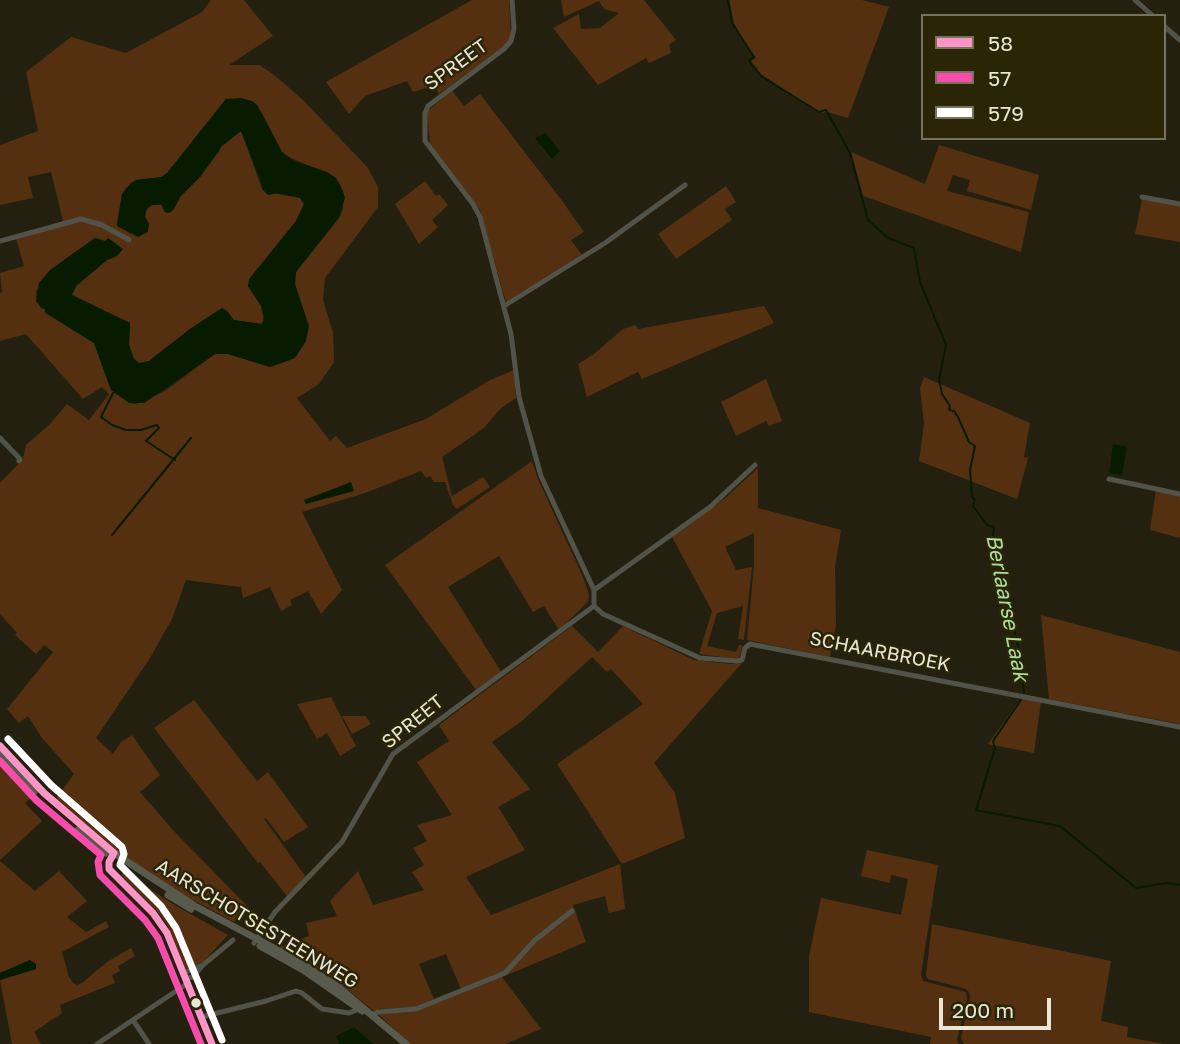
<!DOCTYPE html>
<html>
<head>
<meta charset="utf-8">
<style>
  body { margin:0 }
  #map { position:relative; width:1180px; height:1044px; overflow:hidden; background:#232010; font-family:"Golos Text",sans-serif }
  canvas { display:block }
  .legend { position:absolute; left:921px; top:14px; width:245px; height:126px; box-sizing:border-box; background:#2b2508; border:2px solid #77725a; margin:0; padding:9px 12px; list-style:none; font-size:21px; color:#e9e6d5 }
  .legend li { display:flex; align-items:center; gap:14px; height:35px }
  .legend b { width:35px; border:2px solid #77725a }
  .scale { position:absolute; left:939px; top:998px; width:112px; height:32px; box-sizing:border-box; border:4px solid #e9e6d5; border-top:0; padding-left:9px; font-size:21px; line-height:24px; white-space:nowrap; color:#e9e6d5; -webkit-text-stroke:5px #2b2508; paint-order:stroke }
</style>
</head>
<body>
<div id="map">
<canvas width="1180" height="1044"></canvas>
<ul class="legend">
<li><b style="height:9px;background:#fc95c5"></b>58</li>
<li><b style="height:9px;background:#f54da9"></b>57</li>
<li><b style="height:9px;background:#fff"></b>579</li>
</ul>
<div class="scale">200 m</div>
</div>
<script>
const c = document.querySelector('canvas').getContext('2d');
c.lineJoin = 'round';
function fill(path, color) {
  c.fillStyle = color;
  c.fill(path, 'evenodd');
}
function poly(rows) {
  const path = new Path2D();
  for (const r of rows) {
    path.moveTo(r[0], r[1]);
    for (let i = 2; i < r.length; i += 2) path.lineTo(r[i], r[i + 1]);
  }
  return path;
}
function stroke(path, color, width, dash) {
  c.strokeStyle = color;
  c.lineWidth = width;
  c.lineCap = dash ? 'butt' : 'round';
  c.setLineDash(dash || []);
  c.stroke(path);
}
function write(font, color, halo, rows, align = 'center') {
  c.font = font + ' "Golos Text",sans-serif';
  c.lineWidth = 5;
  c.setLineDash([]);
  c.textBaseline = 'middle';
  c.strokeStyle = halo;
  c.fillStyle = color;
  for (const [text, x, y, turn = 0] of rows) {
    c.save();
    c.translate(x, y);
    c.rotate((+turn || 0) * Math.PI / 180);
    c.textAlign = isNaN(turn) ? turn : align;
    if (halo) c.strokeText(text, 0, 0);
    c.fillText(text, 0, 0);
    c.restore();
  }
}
fill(poly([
  [211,0,244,0,273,36,229,65,259,65,273,74,302,99,368,168,378,187,378,207,325,278,323,300,333,333,334,362,319,384,297,398,330,441,336,436,347,448,426,419,490,380,514,370,516,398,501,408,484,428,442,457,452,496,483,477,490,487,457,509,453,505,445,482,434,482,430,476,426,478,421,471,365,493,302,512,342,590,321,614,308,591,290,600,292,605,281,611,270,587,243,598,241,587,186,580,172,619,150,658,96,738,113,754,121,742,132,735,160,775,140,792,173,830,249,908,234,922,182,894,127,859,55,800,74,774,42,738,28,716,19,723,7,709,53,652,44,645,36,654,15,635,17,633,0,614,0,483,23,459,26,445,50,424,67,404,89,420,109,394,102,387,83,399,26,334,0,341,0,293,2,292,0,273,24,266,16,238,63,221,51,172,28,177,33,198,0,205,0,145,38,131,26,72,71,37,126,53,202,12],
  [226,99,261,111,282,152,289,157,336,178,343,191,343,209,340,217,296,272,295,284,300,301,295,358,270,367,228,354,215,354,165,391,136,404,129,403,111,390,94,343,45,313,46,309,36,301,36,291,60,263,95,238,105,241,108,239,117,256,107,260,76,286,72,295,130,323,129,345,134,359,139,363,149,361,190,329,222,308,234,320,261,324,264,321,261,306,248,286,296,221,304,204,300,198,266,192,262,189,241,131,221,146,219,152,200,177,180,197,174,209,169,213,164,211,163,205,152,205,145,211,145,217,149,224,134,234,129,233,117,223,122,194,126,188,136,180,162,177,167,173],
  [472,0,509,0,511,36,505,46,439,94,433,86,413,92,407,81,365,96,349,114,326,82],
  [561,0,644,0,676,40,669,45,671,53,649,63,646,58,598,85,553,28,579,14,581,29,600,28,619,13,604,9,599,1,564,17],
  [729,0,862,0,889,7,848,118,827,112,819,113,761,74,751,61,756,58,744,42,734,23],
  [452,90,464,106,480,94,563,202,584,232,571,240,582,255,506,302,480,210,430,145,427,112],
  [939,145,1039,175,1031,210,967,191,970,180,953,175,947,191,1029,212,1021,252,863,196,851,152,925,184],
  [425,181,436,196,439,194,448,205,432,220,438,227,419,244,395,204],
  [726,186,736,202,725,209,732,220,676,259,658,234],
  [1142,199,1180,206,1180,242,1135,234],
  [764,306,774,323,642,379,638,372,587,397,578,364,594,354,623,329,635,325,638,329],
  [924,377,1030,423,1024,457,1028,458,1017,499,919,461,924,424,920,388],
  [766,379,782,421,769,426,766,421,736,436,721,402],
  [532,461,538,479,583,577,589,595,588,602,559,630,544,606,533,612,499,556,448,587,502,673,476,690,385,565],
  [758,468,758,508,841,530,835,568,836,625,830,657,747,640,754,566,754,533,725,547,736,570,752,567,744,640,738,639,743,606,717,613,707,646,736,652,739,645,742,645,741,653,738,659,699,654,712,611,672,537,724,499],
  [1156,490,1180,496,1180,538,1150,530],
  [1041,615,1180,652,1180,724,1049,699],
  [572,626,598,652,623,626,694,660,731,664,742,663,654,763,675,793,685,838,622,864,557,764,643,704,611,669,607,672,592,657,522,721,492,742,530,789,498,807,525,850,466,877,491,915,620,864,625,909,609,913,605,896,573,905,586,942,502,977,541,1029,505,1044,410,1044,378,1014,411,1012,461,989,446,954,419,964,434,999,416,1007,379,1009,375,1012,333,978,280,947,309,936,306,923,337,916,330,901,358,871,373,905,424,890,412,872,424,865,413,848,427,841,417,825,452,815,417,762,449,741,439,725],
  [331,697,356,746,340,756,327,733,317,739,297,704],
  [1022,697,1041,701,1034,753,988,744],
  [194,700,257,781,268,772,308,827,284,842,266,818,264,819,306,877,287,896,260,862,258,863,154,728],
  [342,716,366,716,371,724,352,734],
  [0,761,32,797,25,803,42,821,0,860],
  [867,850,938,865,921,974,923,981,966,992,967,999,957,1040,959,1044,930,1044,931,1037,809,1012,809,956,821,898,901,915,908,879,891,875,890,883,861,876],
  [0,861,35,891,59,871,87,901,67,917,86,932,106,921,109,927,62,952,69,977,73,983,77,985,82,983,107,962,131,948,135,956,118,966,120,971,112,975,115,983,60,1005,62,1013,34,1032,41,1044,12,1044,0,980,35,969,30,960,0,973],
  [124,872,173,904,228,935,203,962,186,970,167,924,155,909,121,875],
  [932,924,1111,961,1101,1021,1128,1027,1127,1037,1164,1044,964,1044,961,1038,970,997,969,992,966,989,928,979,926,976]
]), '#553010');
fill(poly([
  [241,98,252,101,257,105,282,152,292,160,327,172,336,178,343,191,345,198,339,217,296,272,295,284,309,326,306,341,295,358,270,367,228,354,215,354,144,403,129,403,111,390,94,343,45,312,45,309,41,308,36,301,39,283,50,270,95,238,105,241,108,238,123,249,117,256,107,260,76,286,72,295,130,323,129,345,134,359,139,363,149,361,190,329,222,308,227,311,234,320,262,324,264,317,261,306,248,286,249,279,296,221,304,204,300,198,278,193,268,195,262,189,262,184,241,131,221,147,200,177,180,197,174,209,169,213,165,212,161,204,152,205,147,208,145,217,149,224,148,232,138,237,117,226,122,194,131,183,136,180,161,177,167,173,226,99],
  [545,133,560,151,552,159,535,138],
  [1113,444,1127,447,1122,475,1109,473],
  [351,482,354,491,306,504,304,500],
  [30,960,36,964,36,969,0,980,0,973],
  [354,1027,373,1044,339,1044,336,1036]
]), '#071b01');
stroke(poly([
  [728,0,732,23,754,57,749,61,761,76,819,112,826,110,850,153,868,220,888,238,914,248,920,282,946,345,939,379,942,394,950,406,949,410,954,411,958,417,969,442,975,446,970,470,972,497,975,500,973,506,987,525,994,527,993,535,1004,568,1007,596,1020,656,1024,693],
  [113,393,101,417,112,425,126,430,141,430,157,425,159,428,146,441,175,460],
  [112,535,191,438],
  [1023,697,993,741,995,748,976,810,1060,826,1136,888,1166,883,1180,885]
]), '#071b01', 2);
stroke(poly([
  [1135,0,1153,16],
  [1164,26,1180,40],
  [1142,197,1180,204],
  [0,241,81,219,102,225,129,240],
  [504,306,605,243,685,185],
  [0,438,20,459,19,461],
  [1109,479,1180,494],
  [594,590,710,507,755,465],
  [594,606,603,614,700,658,737,661,742,660,745,648,750,644,1180,727],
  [114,853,109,862,109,869,153,913,167,933,212,1044],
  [254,943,275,912,342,842,393,754,594,606,594,590,541,476,519,397,511,334,480,217,473,204,425,141,425,113,428,106,504,49,511,41,514,29,512,0],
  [184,973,203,965,233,940],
  [187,978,193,977,203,965],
  [373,1015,378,1012,416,1009,505,973,535,940,572,911],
  [201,1017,266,1001,296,991,302,993,322,1009,349,1013,359,1009],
  [133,1020,149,1044],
  [97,1044,188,983]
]), '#525348', 5);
stroke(poly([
  [0,746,44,793,114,853,195,906,291,957,337,986,406,1044],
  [0,753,35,791],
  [78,830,106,853],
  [168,895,191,909],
  [260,946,303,970,362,1011]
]), '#595a4e', 7);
stroke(poly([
  [0,746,44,793,114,853,109,862,109,869,153,913,167,933,212,1044]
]), '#fc95c5', 7);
stroke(poly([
  [0,761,37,801,101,855,98,862,100,875,145,920,158,938,201,1044]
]), '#f54da9', 7);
stroke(poly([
  [8,739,51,785,122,847,124,854,120,865,161,906,176,928,222,1040]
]), '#fff', 7);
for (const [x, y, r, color] of [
  [196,1003,6,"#e9e6d5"]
]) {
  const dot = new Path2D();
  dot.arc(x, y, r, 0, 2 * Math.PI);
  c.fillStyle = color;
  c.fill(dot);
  stroke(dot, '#2b2508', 2.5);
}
write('19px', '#e9e6d5', '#2b2508', [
  ["SPREET",456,65,-36],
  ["SCHAARBROEK",880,652,11],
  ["SPREET",413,722,-39],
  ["AARSCHOTSESTEENWEG",257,924,31]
]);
write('italic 21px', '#aae09a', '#2b2508', [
  ["Berlaarse Laak",1007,608,79]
]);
</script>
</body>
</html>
